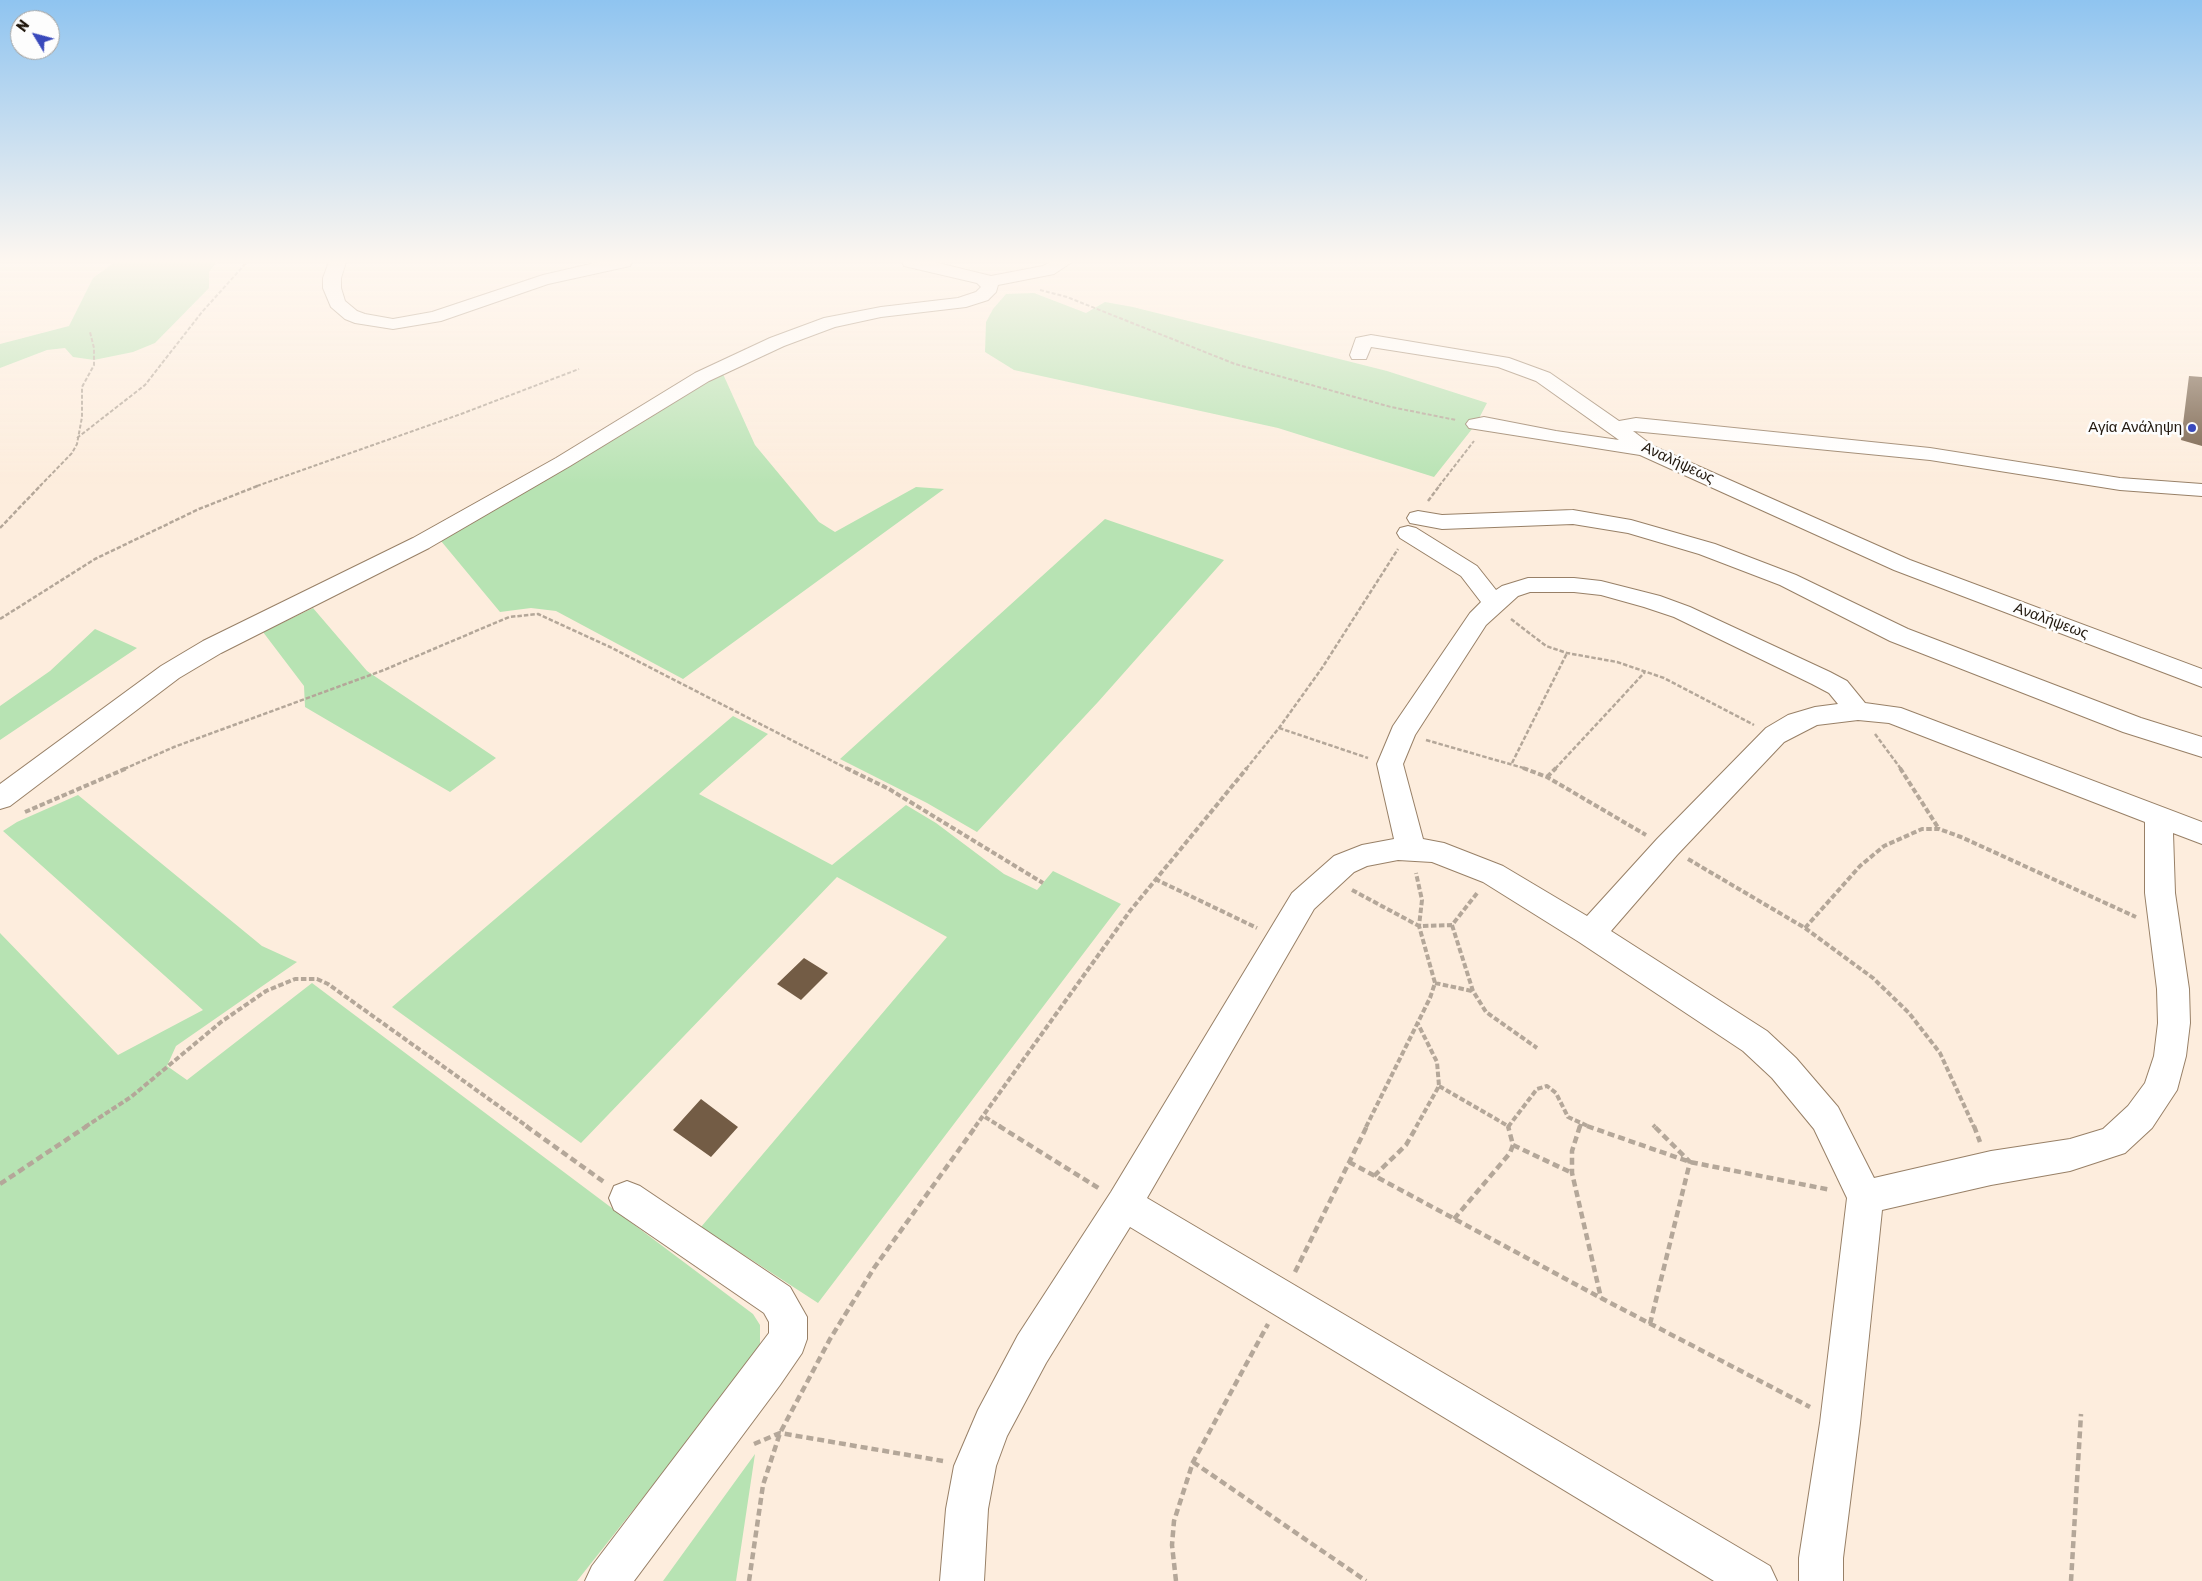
<!DOCTYPE html>
<html>
<head>
<meta charset="utf-8">
<style>
  body { margin:0 }
  #map { position:relative; width:2202px; height:1581px; overflow:hidden; background:#fdeddd; font-family:Rubik,sans-serif }
  canvas { display:block }
  .north { position:absolute; left:10px; top:10px; width:50px; height:50px; box-sizing:border-box; background:#fdfdfd; border:1px solid #a5a19d; border-radius:50%; rotate:307deg; font-size:14px; font-weight:700; line-height:20px; text-align:center; color:#21180e }
  .north::after { content:''; display:block; margin:auto; width:18px; height:22px; background:#3949bc; clip-path:polygon(50% 0,100% 100%,50% 72%,0 100%) }
</style>
</head>
<body>
<div id="map">
<canvas width="2202" height="1581"></canvas>
<div class="north">N</div>
</div>
<script>
const c = document.querySelector('canvas').getContext('2d');
c.lineJoin = 'round';
function fill(path, color) {
  c.fillStyle = color;
  c.fill(path, 'evenodd');
}
function poly(rows) {
  const path = new Path2D();
  for (const r of rows) {
    path.moveTo(r[0], r[1]);
    for (let i = 2; i < r.length; i += 2) path.lineTo(r[i], r[i + 1]);
  }
  return path;
}
function stroke(path, color, width, dash) {
  c.strokeStyle = color;
  c.lineWidth = width;
  c.lineCap = dash ? 'butt' : 'round';
  c.setLineDash(dash || []);
  c.stroke(path);
}
function write(font, color, halo, rows, align = 'center') {
  c.font = font + ' Rubik,sans-serif';
  c.lineWidth = 5;
  c.setLineDash([]);
  c.textBaseline = 'middle';
  c.strokeStyle = halo;
  c.fillStyle = color;
  for (const [text, x, y, turn = 0] of rows) {
    c.save();
    c.translate(x, y);
    c.rotate((+turn || 0) * Math.PI / 180);
    c.textAlign = isNaN(turn) ? turn : align;
    if (halo) c.strokeText(text, 0, 0);
    c.fillText(text, 0, 0);
    c.restore();
  }
}
fill(poly([
  [115,262,217,262,209,272,209,288,155,343,133,352,94,360,73,357,65,348,47,350,0,368,0,344,69,326,93,278],
  [1034,293,1086,313,1105,302,1133,307,1387,371,1487,403,1476,424,1434,477,1278,428,1014,370,985,352,986,322,993,309,1006,294],
  [723,374,755,445,819,522,835,532,916,487,944,489,683,679,556,611,531,608,500,612,441,541,575,462,695,387],
  [1105,519,1224,560,1098,702,977,832,927,803,840,759],
  [313,608,367,671,496,758,450,792,305,707,304,686,263,632],
  [95,629,137,648,0,740,0,706,50,671],
  [733,716,768,734,699,794,832,865,906,805,936,823,1004,874,1037,890,1053,871,1121,904,818,1303,701,1227,947,937,837,877,581,1143,392,1007],
  [78,795,262,946,297,962,176,1046,167,1066,187,1080,312,983,753,1314,760,1325,760,1350,577,1581,0,1581,0,933,118,1055,203,1010,3,831,17,822],
  [755,1454,736,1581,663,1581]
]), '#b7e3b3');
fill(poly([
  [2189,376,2202,377,2202,446,2181,440],
  [804,958,828,973,801,1000,777,984],
  [701,1099,738,1127,711,1157,673,1130]
]), '#735c45');
const minor = poly([
  [329,262,346,262,341,278,341,288,345,301,357,311,365,314,393,319,432,312,543,275,599,262,632,262,630,266,548,284,441,321,393,329,355,323,345,319,331,307,323,288,323,278,329,262],
  [902,262,934,262,991,276,1043,266,1050,262,1072,262,1054,274,998,285,996,292,988,300,966,307,881,317,835,327,784,346,709,381,570,466,429,548,221,653,179,678,10,806,0,809,0,784,161,666,203,641,413,538,556,458,695,373,770,338,824,318,881,307,958,298,976,292,981,287,977,283,904,266,902,262],
  [1371,335,1509,358,1550,373,1619,421,1636,418,1930,448,2120,478,2202,484,2202,496,2120,490,1930,460,1633,431,1653,446,1910,560,2202,669,2202,687,1894,570,1640,455,1469,428,1466,424,1469,420,1484,417,1556,431,1619,440,1536,381,1498,367,1371,347,1366,359,1352,359,1350,355,1356,338,1371,335],
  [1573,510,1631,520,1715,544,1796,575,1908,629,2141,718,2202,737,2202,757,2123,732,1890,641,1780,585,1699,554,1628,533,1573,524,1442,529,1410,523,1407,518,1410,513,1418,511,1442,515,1573,510],
  [1408,526,1416,528,1477,566,1496,590,1502,586,1528,578,1574,578,1601,581,1660,596,1690,607,1830,672,1847,681,1865,703,1901,708,2202,822,2202,844,2173,833,2175,893,2189,989,2190,1023,2186,1056,2177,1090,2152,1128,2125,1153,2070,1171,1991,1185,1882,1210,1860,1423,1843,1558,1843,1581,1799,1581,1799,1558,1820,1423,1847,1198,1814,1129,1772,1078,1743,1051,1579,942,1483,882,1432,862,1398,860,1367,866,1354,872,1314,909,1147,1198,1770,1566,1777,1581,1714,1581,1130,1227,1046,1363,1007,1436,996,1466,988,1509,984,1581,940,1581,946,1509,954,1466,978,1410,1018,1335,1111,1192,1292,893,1334,856,1362,845,1394,839,1377,764,1393,726,1470,613,1481,602,1461,576,1400,538,1397,533,1400,528,1408,526],
  [1530,592,1574,592,1601,595,1644,607,1674,617,1812,684,1829,693,1838,704,1815,707,1788,715,1766,728,1657,839,1587,916,1503,866,1444,843,1423,839,1403,764,1415,735,1486,625,1518,596,1530,592],
  [1858,720,1889,723,2145,822,2145,893,2157,989,2158,1023,2154,1056,2145,1083,2128,1106,2103,1129,2070,1139,1991,1151,1874,1178,1838,1107,1796,1058,1767,1031,1611,931,1677,855,1784,742,1817,725,1858,720],
  [627,1181,640,1186,790,1287,807,1317,807,1339,802,1353,780,1385,634,1581,585,1581,592,1566,769,1333,769,1322,764,1313,614,1210,609,1198,614,1186,627,1181]
]);
stroke(minor, '#988067', 2);
stroke(poly([
  [1040,290,1067,297,1235,364,1391,407,1456,420],
  [77,438,145,385,202,312,247,262],
  [40,486,72,453,77,444,82,417,82,387,94,365,94,348,90,332],
  [257,486,461,414,579,369],
  [1439,486,1474,441]
]), '#b4a799', 2, [4, 2]);
stroke(poly([
  [1428,501,1440,485],
  [0,528,41,485],
  [0,619,95,559,199,509,260,485],
  [1511,619,1546,646,1567,653,1617,662,1664,678,1754,725],
  [1279,728,1368,758],
  [1875,734,1901,769],
  [1426,740,1527,769],
  [1512,763,1567,653],
  [124,769,174,747,384,670,509,617,538,614,610,647,848,769],
  [1246,769,1279,728,1322,668,1398,549],
  [1555,769,1645,672]
]), '#b4a799', 2.5, [4.5, 2]);
stroke(poly([
  [846,768,889,789,1043,883],
  [1523,768,1547,777,1646,835],
  [1900,768,1939,829],
  [1547,777,1556,768],
  [25,812,127,768],
  [1688,859,1805,928,1873,978,1909,1013,1940,1053,1974,1127],
  [1155,879,1257,928],
  [1352,890,1419,926,1452,925,1478,892],
  [1452,925,1473,991,1486,1012,1537,1048],
  [1805,928,1860,866,1884,846,1922,829,1939,829,1961,837,2136,917],
  [1435,983,1472,991],
  [1439,1086,1508,1126],
  [985,1117,1001,1127],
  [1653,1125,1655,1127],
  [85,1127,131,1097,221,1022,266,991,295,979,317,979,328,984,528,1127],
  [975,1127,1130,911,1247,768],
  [1366,1127,1430,998,1435,983,1419,926,1422,900,1416,873],
  [1416,1127,1439,1086,1437,1062,1418,1024],
  [1508,1127,1537,1089,1547,1086,1556,1093,1568,1117,1590,1127],
  [1580,1127,1581,1124]
]), '#b4a799', 4, [5.5, 2.5]);
stroke(poly([
  [526,1126,604,1182],
  [999,1126,1100,1189],
  [1580,1126,1572,1151,1572,1173,1601,1298],
  [1587,1126,1690,1162,1831,1190],
  [1974,1126,1980,1142],
  [1513,1145,1572,1173],
  [1349,1162,1601,1298,1810,1407],
  [1374,1176,1406,1145,1417,1126],
  [0,1184,87,1126],
  [1454,1219,1510,1153,1513,1145,1508,1126],
  [1295,1272,1367,1126],
  [1650,1324,1690,1162,1654,1126],
  [754,1444,780,1433,943,1461],
  [1193,1462,1366,1581],
  [749,1581,763,1485,780,1433,830,1339,874,1268,976,1126],
  [1176,1581,1172,1545,1174,1521,1193,1462,1268,1324],
  [2071,1581,2081,1414]
]), '#b4a799', 4.5, [7, 4]);
fill(minor, '#fff');
const sky = c.createLinearGradient(0, 0, 0, 484);
sky.addColorStop(0, '#8fc4f0');
sky.addColorStop(0.54, '#fef7f0');
sky.addColorStop(1, '#fef7f000');
c.fillStyle = sky;
c.fillRect(0, 0, 2202, 484);
for (const [x, y, r, color] of [
  [2192,428,5,"#3949bc"]
]) {
  const dot = new Path2D();
  dot.arc(x, y, r, 0, 2 * Math.PI);
  c.fillStyle = color;
  c.fill(dot);
  stroke(dot, '#fdfdfd', 2);
}
write('15px', '#21180e', '#fdfdfd', [
  ["Αγία Ανάληψη",2182,428]
], 'right');
write('15px', '#21180e', '#fdfdfd', [
  ["Αναλήψεως",1678,463,25],
  ["Αναλήψεως",2051,621,20]
]);
</script>
</body>
</html>
